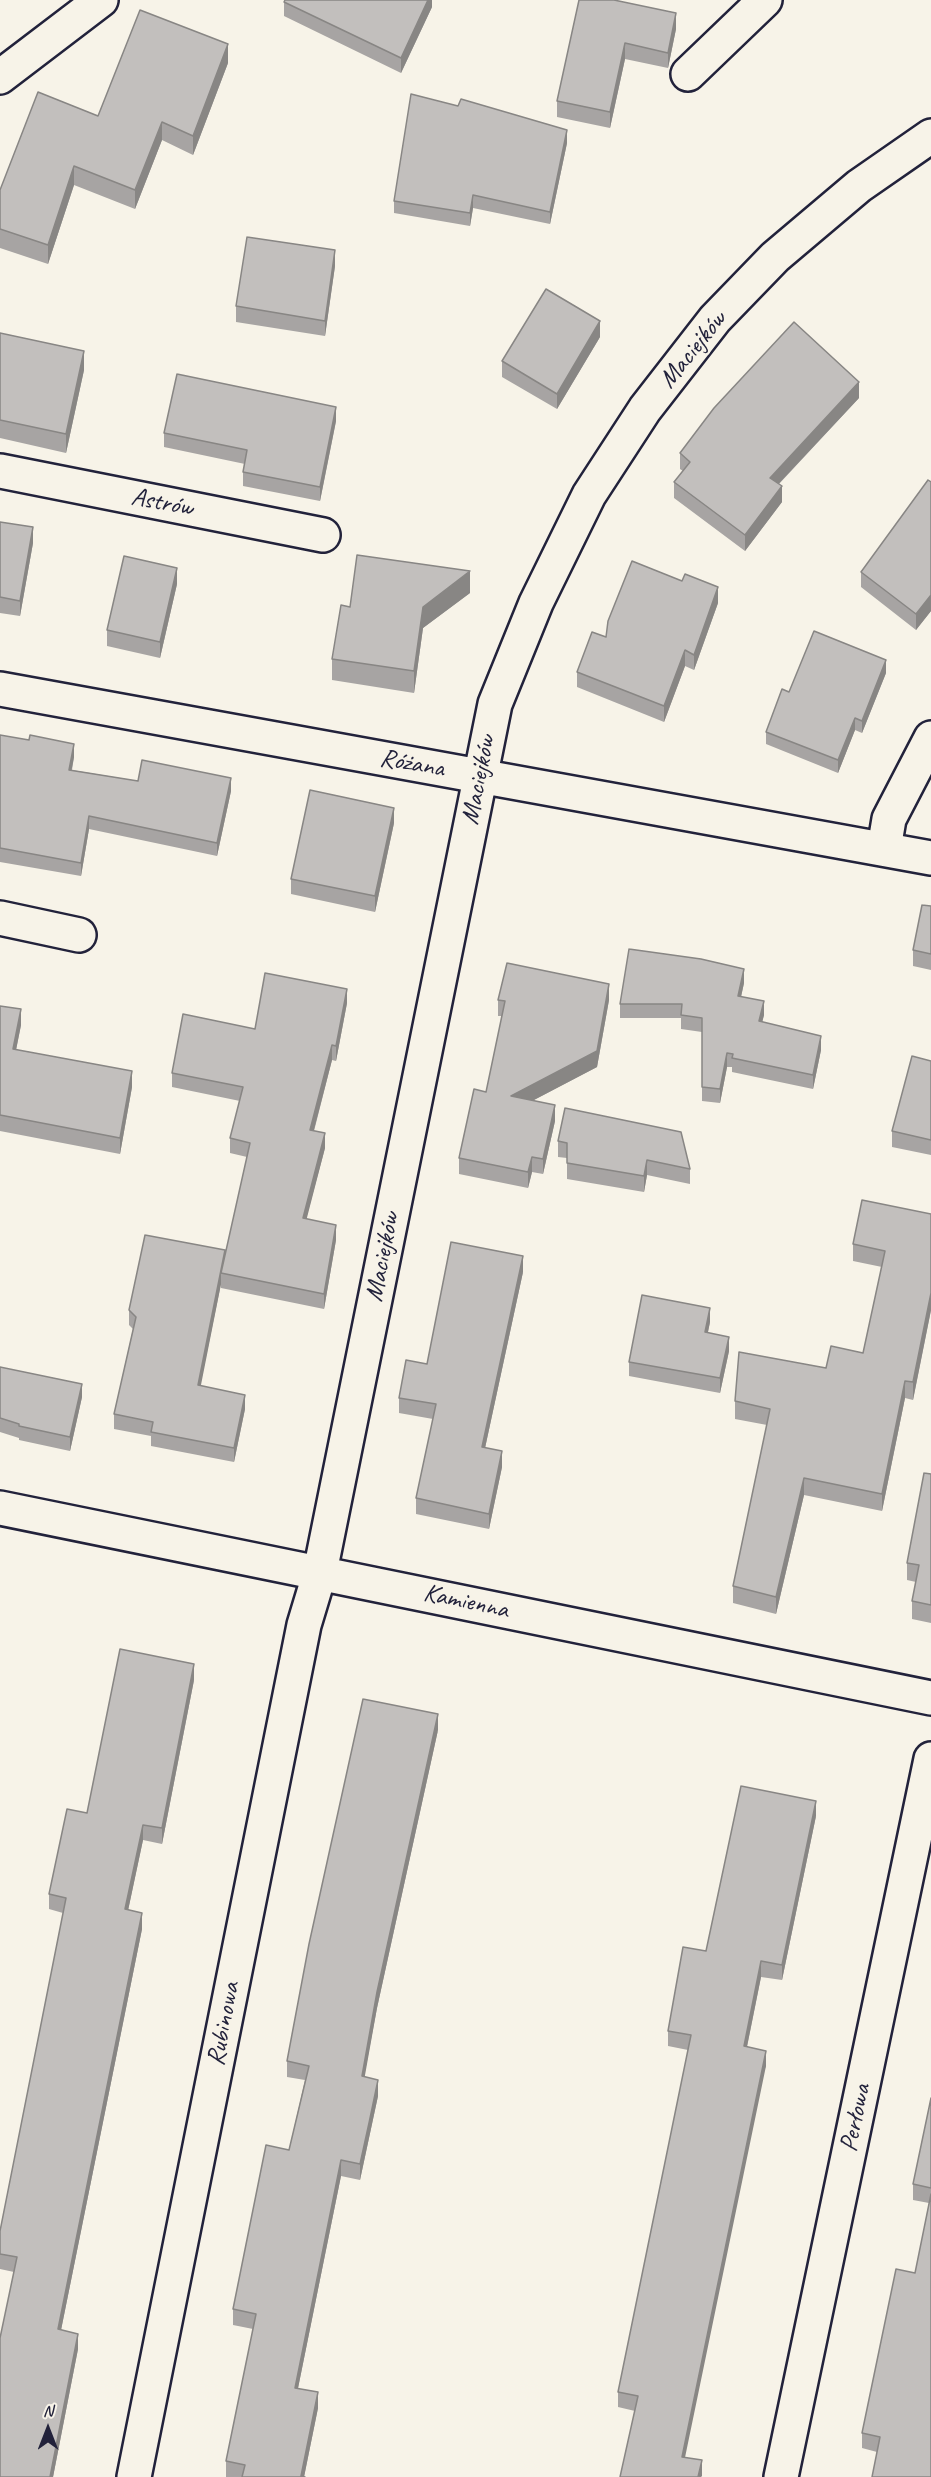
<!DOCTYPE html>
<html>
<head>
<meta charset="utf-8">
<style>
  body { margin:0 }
  #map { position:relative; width:931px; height:2477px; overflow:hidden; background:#f7f3e8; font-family:Caveat,sans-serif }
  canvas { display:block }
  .north { position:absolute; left:18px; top:2399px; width:60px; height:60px; -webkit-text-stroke:4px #f7f3e8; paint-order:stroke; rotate:0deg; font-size:16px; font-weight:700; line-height:24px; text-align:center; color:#22223b }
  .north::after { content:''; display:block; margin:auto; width:21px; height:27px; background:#22223b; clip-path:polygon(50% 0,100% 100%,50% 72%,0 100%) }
</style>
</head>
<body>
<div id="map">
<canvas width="931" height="2477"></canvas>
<div class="north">N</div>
</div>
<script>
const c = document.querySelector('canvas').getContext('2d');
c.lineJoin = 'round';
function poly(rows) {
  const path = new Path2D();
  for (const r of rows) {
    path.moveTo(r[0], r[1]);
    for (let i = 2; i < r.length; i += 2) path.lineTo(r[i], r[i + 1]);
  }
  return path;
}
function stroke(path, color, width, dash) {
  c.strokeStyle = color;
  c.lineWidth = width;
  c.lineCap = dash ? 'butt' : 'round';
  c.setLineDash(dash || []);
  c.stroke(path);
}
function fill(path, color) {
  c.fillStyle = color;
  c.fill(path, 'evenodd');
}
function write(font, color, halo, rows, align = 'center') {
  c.font = font + ' Caveat,sans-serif';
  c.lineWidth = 4.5;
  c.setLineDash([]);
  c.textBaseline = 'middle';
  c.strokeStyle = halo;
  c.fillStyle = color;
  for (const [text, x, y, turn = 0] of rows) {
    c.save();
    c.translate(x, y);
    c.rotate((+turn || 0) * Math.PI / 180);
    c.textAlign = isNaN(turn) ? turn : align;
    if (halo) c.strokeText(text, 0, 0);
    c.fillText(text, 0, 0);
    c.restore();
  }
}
const minor = poly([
  [688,74,765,0],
  [0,77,101,0],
  [0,471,323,535],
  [0,689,931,858],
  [884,849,889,819,931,738],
  [0,918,79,935],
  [0,1508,931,1698],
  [134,2477,304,1625,320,1572,495,704,536,603,589,495,645,409,715,319,775,257,859,186,931,136],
  [781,2477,931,1759]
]);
stroke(minor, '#22223b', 38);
stroke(minor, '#f7f3e8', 33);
fill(poly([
  [432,0,432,7,401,73,284,16,284,2],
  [579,0,676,29,668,68,625,59,610,128,557,117,557,101],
  [228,63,193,155,162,140,135,209,74,185,48,264,0,248,0,190,98,116],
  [567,143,550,224,473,208,470,226,394,213,394,201],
  [335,266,325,336,236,322,236,306],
  [0,333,84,370,66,453,0,438],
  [600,337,557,409,502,377,502,361],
  [859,398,779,484,782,502,745,551,674,498,674,482,683,471,680,469,680,453],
  [336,421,320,501,243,486,243,472,245,464,164,447,164,433],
  [931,482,931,611,916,630,861,587,861,572],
  [0,522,33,543,20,616,0,613],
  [177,584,160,658,107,646,107,630],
  [470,593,423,628,414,693,332,680,332,659,350,607],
  [718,603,694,670,685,666,664,722,577,687,577,672,606,637],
  [886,673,862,733,855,730,838,773,766,744,766,732,789,692],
  [0,735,74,757,72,770,138,781,231,791,217,856,89,829,81,876,0,862],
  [394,823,375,912,291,894,291,879],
  [931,906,931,970,913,966,913,950],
  [744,983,741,997,764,1015,762,1022,821,1050,813,1089,732,1072,732,1067,727,1067,720,1103,702,1101,702,1032,681,1029,681,1018,620,1018,620,1004],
  [498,1000,609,1000,597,1067,532,1101,555,1121,543,1174,532,1172,528,1188,459,1174,459,1158,486,1092,502,1016,498,1016],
  [347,1003,336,1061,332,1060,314,1131,325,1148,306,1219,336,1240,324,1309,221,1288,221,1284,200,1386,245,1409,234,1462,151,1446,151,1436,114,1429,114,1414,133,1329,129,1325,129,1310,225,1255,247,1157,230,1153,230,1138,240,1101,172,1087,172,1073,255,1029],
  [0,1006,21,1025,16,1050,132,1087,120,1154,0,1131],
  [931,1061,931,1155,892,1147,892,1131],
  [558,1141,690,1169,690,1184,647,1175,644,1192,567,1179,567,1158,558,1157],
  [931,1214,931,1310,913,1400,905,1398,882,1511,804,1495,776,1614,733,1603,733,1586,767,1425,735,1419,735,1401,863,1353,882,1267,853,1261,853,1244],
  [523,1272,485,1448,502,1467,489,1529,416,1514,416,1498,433,1419,399,1413,399,1398,427,1364],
  [710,1322,708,1332,729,1351,720,1393,629,1376,629,1362],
  [0,1367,82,1397,70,1451,19,1440,19,1438,0,1432],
  [931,1474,931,1623,912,1619,912,1601,916,1582,907,1580,907,1563],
  [194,1680,162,1844,143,1840,128,1910,142,1929,61,2330,78,2349,53,2477,0,2477,14,2272,0,2269,0,2231,63,1913,49,1909,49,1894,87,1813],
  [438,1730,377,2008,364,2077,378,2096,360,2180,341,2176,298,2388,318,2408,304,2477,226,2477,226,2461,253,2329,233,2325,233,2309,289,2150,305,2080,287,2077,287,2061],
  [816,1816,782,1980,761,1977,747,2047,766,2066,635,2411,618,2407,618,2392,688,2050,668,2046,668,2031,706,1951],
  [931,2098,931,2477,877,2452,862,2448,862,2433,915,2273,929,2203,913,2200,913,2184]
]), '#a7a4a3');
fill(poly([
  [428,0,432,0,432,7,401,73,401,58],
  [676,13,676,29,668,68,668,53],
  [625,43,625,59,610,128,610,112],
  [228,44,228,63,193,155,193,136],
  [162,122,162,140,135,209,135,190],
  [567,130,567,143,550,224,550,212],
  [74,166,74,185,48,264,48,245],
  [473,195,473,208,470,226,470,213],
  [335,250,335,266,325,336,325,321],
  [600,321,600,337,557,409,557,394],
  [84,351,84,370,66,453,66,434],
  [859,382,859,398,770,493,770,478],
  [336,407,336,421,320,501,320,487],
  [782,486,782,502,745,551,745,535],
  [33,527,33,543,20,616,20,601],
  [177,568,177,584,160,658,160,642],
  [470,571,470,593,423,628,414,693,414,671,423,607],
  [718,587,718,603,694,670,694,655],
  [931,595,931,611,916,630,916,614],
  [685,650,685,666,664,722,664,706],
  [886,660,886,673,862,733,862,721],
  [855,718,855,730,838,773,838,760],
  [74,744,74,757,69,783,69,770],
  [231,778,231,791,217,856,217,843],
  [394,808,394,823,375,912,375,896],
  [89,816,89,829,81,876,81,863],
  [744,969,744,983,738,1010,738,996],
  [609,984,609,1000,597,1067,511,1112,511,1096],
  [347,989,347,1003,336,1061,336,1046],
  [764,1001,764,1015,759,1035,759,1021],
  [21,1009,21,1025,13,1065,13,1049],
  [821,1036,821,1050,813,1089,813,1075],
  [332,1045,332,1060,310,1145,310,1130],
  [727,1053,727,1067,720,1103,720,1089],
  [132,1071,132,1087,120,1154,120,1138],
  [555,1105,555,1121,543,1174,543,1159],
  [325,1133,325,1148,303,1233,303,1218],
  [532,1157,532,1172,528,1188,528,1172],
  [647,1160,647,1175,644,1192,644,1176],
  [336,1225,336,1240,324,1309,324,1294],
  [225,1250,225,1265,221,1273,221,1284,198,1400,198,1385],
  [523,1256,523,1272,482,1462,482,1447],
  [931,1293,931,1310,913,1400,913,1382],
  [710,1308,710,1322,705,1346,705,1332],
  [729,1337,729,1351,720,1393,720,1378],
  [905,1381,905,1398,882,1511,882,1494],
  [82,1384,82,1397,70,1451,70,1437],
  [245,1395,245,1409,234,1462,234,1448],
  [502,1451,502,1467,489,1529,489,1514],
  [804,1478,804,1495,776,1614,776,1597],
  [194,1664,194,1680,162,1844,162,1828],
  [438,1714,438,1730,377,2008,362,2092,362,2076,377,1992],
  [816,1801,816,1816,782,1980,782,1965],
  [143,1825,143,1840,125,1925,125,1909],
  [142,1913,142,1929,58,2345,58,2329],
  [761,1961,761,1977,744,2061,744,2046],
  [766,2051,766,2066,682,2472,682,2457],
  [378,2080,378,2096,360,2180,360,2164],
  [341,2160,341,2176,295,2403,295,2388],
  [78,2334,78,2349,53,2477,50,2477],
  [318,2392,318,2408,304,2477,301,2477],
  [702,2460,702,2476,701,2477,698,2477]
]), '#888684');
const building = poly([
  [285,0,428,0,401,58,284,2,285,0],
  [579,0,614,0,676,13,668,53,625,43,610,112,557,101,579,0],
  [140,10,228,44,193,136,162,122,135,190,74,166,48,245,0,229,0,190,38,92,98,116,140,10],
  [411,94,458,106,461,99,567,130,550,212,473,195,470,213,394,201,411,94],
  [247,237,335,250,325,321,236,306,247,237],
  [546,289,600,321,557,394,502,361,546,289],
  [794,322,859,382,770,478,782,486,745,535,674,482,690,462,680,453,714,408,794,322],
  [0,333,84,351,66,434,0,420,0,333],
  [177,374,336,407,320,487,243,472,247,450,164,433,177,374],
  [928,480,931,482,931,595,916,614,861,572,928,480],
  [0,522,33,527,20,601,0,597,0,522],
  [357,555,470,571,423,607,414,671,332,659,341,605,350,607,357,555],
  [124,556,177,568,160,642,107,630,124,556],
  [632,561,682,581,685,574,718,587,694,655,685,650,664,706,577,672,592,632,606,637,608,621,632,561],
  [814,631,886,660,862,721,855,718,838,760,766,732,782,689,789,692,814,631],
  [0,735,29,740,30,735,74,744,69,770,138,781,142,760,231,778,217,843,89,816,81,863,0,848,0,735],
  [310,790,394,808,375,896,291,879,310,790],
  [922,905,931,906,931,954,913,950,922,905],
  [629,949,701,959,744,969,738,996,764,1001,759,1021,821,1036,813,1075,732,1058,733,1054,727,1053,720,1089,702,1087,702,1018,681,1015,682,1004,620,1004,629,949],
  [507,963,609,984,597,1051,511,1096,555,1105,543,1159,532,1157,528,1172,459,1158,474,1089,486,1092,505,1001,498,1000,507,963],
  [265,973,347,989,336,1046,332,1045,310,1130,325,1133,303,1218,336,1225,324,1294,221,1273,250,1143,230,1138,243,1087,172,1073,183,1014,255,1029,265,973],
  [0,1006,21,1009,13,1049,132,1071,120,1138,0,1115,0,1006],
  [912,1056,931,1061,931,1140,892,1131,912,1056],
  [565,1108,681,1132,690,1169,647,1160,644,1176,567,1163,567,1143,558,1141,565,1108],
  [862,1200,931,1214,931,1293,913,1382,905,1381,882,1494,804,1478,776,1597,733,1586,770,1409,735,1401,739,1352,826,1368,831,1346,863,1353,885,1251,853,1244,862,1200],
  [145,1235,225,1250,198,1385,245,1395,234,1448,151,1432,153,1422,114,1414,136,1317,129,1310,145,1235],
  [451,1242,523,1256,482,1447,502,1451,489,1514,416,1498,436,1404,399,1398,406,1360,427,1364,451,1242],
  [642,1295,710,1308,705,1332,729,1337,720,1378,629,1362,642,1295],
  [0,1367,82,1384,70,1437,19,1426,19,1424,0,1418,0,1367],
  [924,1473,931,1474,931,1605,912,1601,919,1565,907,1563,924,1473],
  [120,1649,194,1664,162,1828,143,1825,125,1909,142,1913,58,2329,78,2334,50,2477,0,2477,0,2338,17,2257,0,2254,0,2231,66,1898,49,1894,67,1809,87,1813,120,1649],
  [363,1699,438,1714,377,1992,362,2076,378,2080,369,2123,360,2164,341,2160,295,2388,318,2392,301,2476,305,2477,242,2477,245,2465,226,2461,256,2314,233,2309,266,2145,289,2150,309,2066,287,2061,309,1944,363,1699],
  [741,1786,816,1801,782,1965,761,1961,744,2046,766,2051,682,2457,702,2460,698,2477,620,2477,638,2396,618,2392,691,2035,668,2031,683,1947,706,1951,741,1786],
  [931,2098,931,2188,913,2184,931,2098],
  [931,2194,931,2477,872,2477,880,2437,862,2433,896,2269,915,2273,931,2194]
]);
fill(building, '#c2bfbd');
stroke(building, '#888684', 1.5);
write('26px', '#22223b', '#f7f3e8', [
  ["Maciejków",693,350,-51],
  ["Astrów",162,503,11],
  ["Różana",412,764,10],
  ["Maciejków",479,780,-79],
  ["Maciejków",383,1257,-79],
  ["Kamienna",466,1602,12],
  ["Rubinowa",224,2024,-79],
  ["Perłowa",856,2118,-78]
]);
</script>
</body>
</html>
